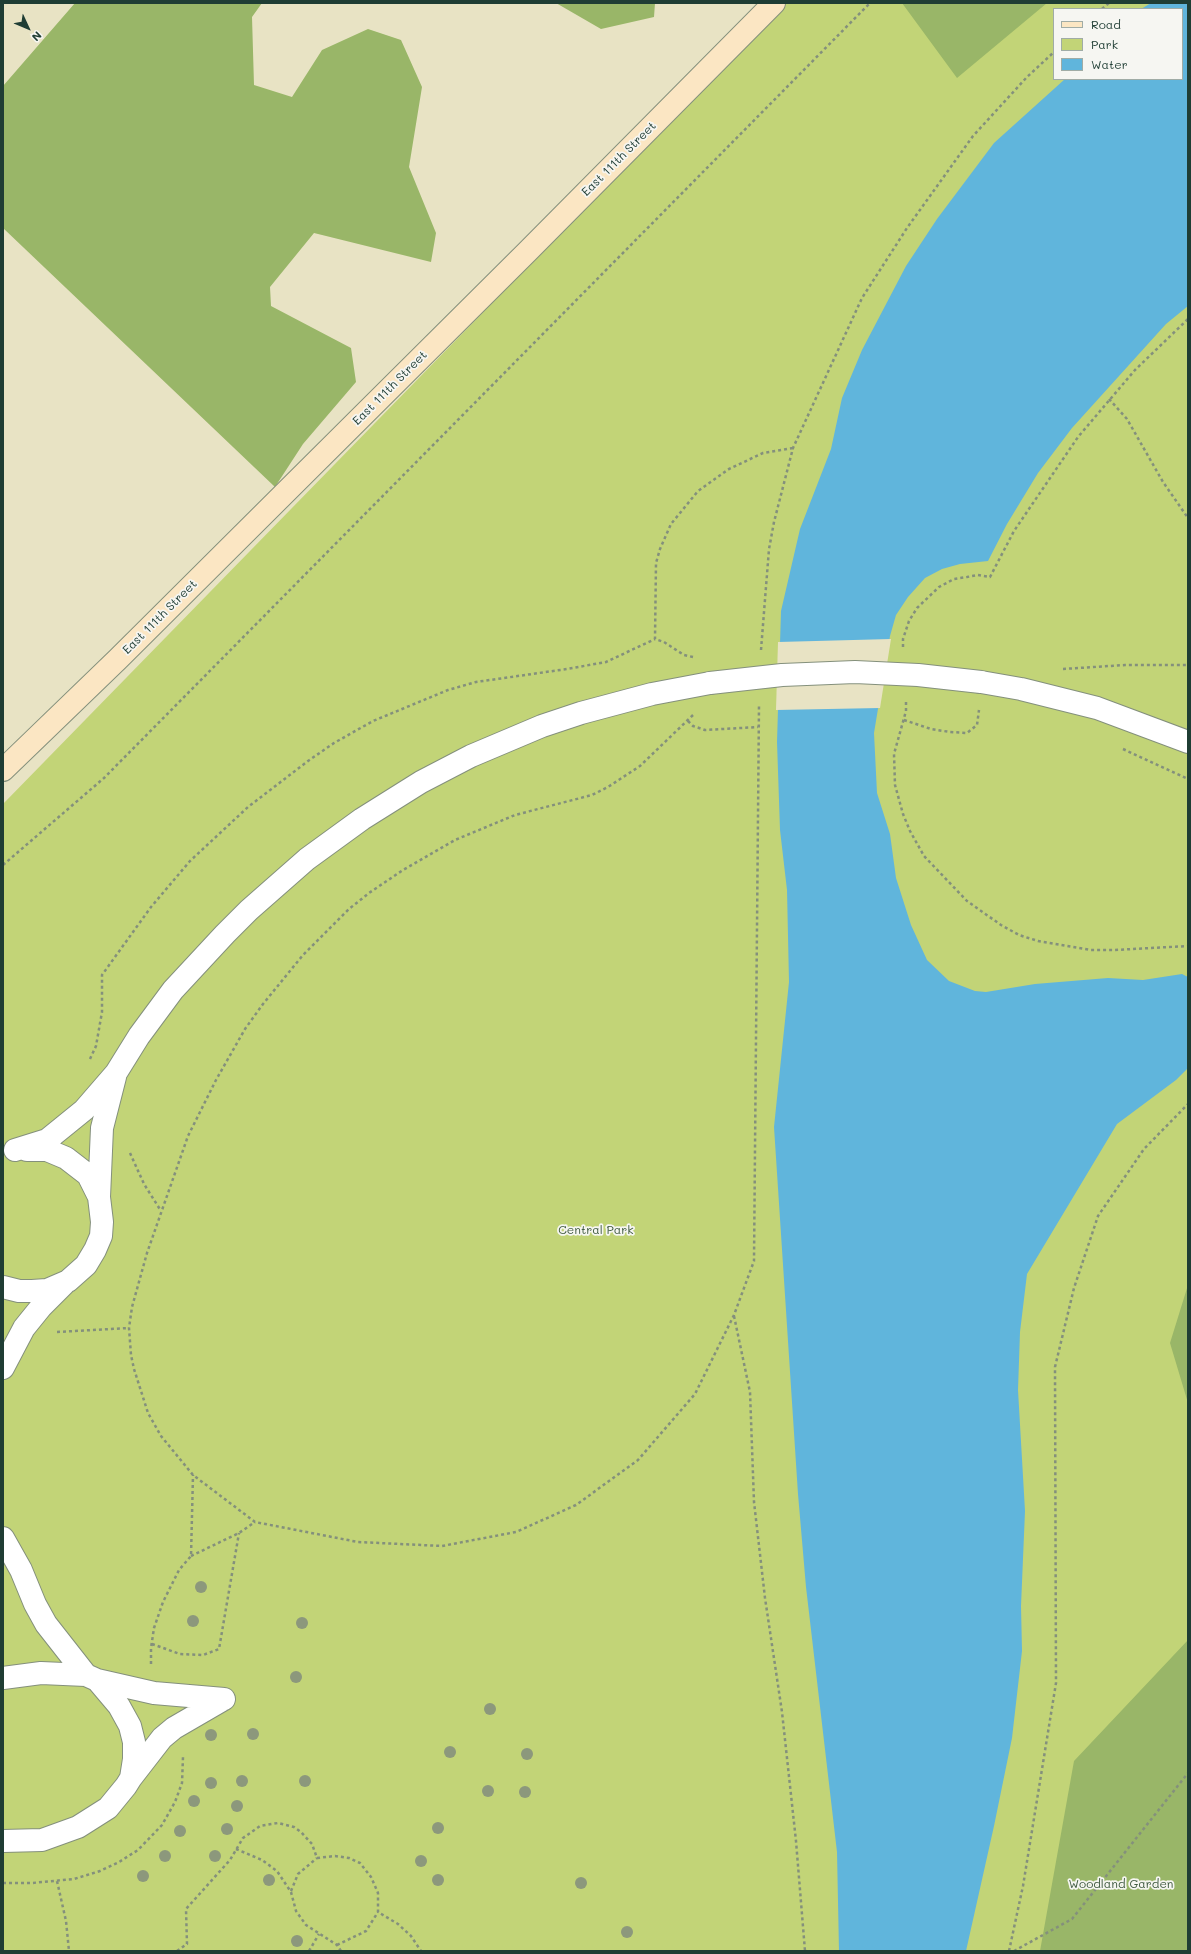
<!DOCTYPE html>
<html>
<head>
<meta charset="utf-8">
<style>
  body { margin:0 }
  #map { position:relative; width:1191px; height:1954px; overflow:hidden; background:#e8e3c4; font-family:Mali,sans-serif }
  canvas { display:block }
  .frame { position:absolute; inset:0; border:4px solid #1f3d34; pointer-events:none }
  .legend { position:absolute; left:1053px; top:8px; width:130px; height:72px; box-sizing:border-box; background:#f6f6f2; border:1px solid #a0aca6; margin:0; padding:5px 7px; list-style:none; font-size:12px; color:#1f3d34 }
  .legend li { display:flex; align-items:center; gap:8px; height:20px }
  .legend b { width:20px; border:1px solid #a0aca6 }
  .north { position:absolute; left:8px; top:8px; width:40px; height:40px; -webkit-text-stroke:3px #f6f6f2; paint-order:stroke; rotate:134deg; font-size:11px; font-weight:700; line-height:16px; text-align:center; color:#1f3d34 }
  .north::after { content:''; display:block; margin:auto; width:14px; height:18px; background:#1f3d34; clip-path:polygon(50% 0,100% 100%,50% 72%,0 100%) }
</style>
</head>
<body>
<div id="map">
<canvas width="1191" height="1954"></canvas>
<div class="frame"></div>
<ul class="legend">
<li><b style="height:5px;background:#fbe6c3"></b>Road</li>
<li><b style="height:11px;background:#c2d477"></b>Park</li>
<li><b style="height:11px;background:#60b5dc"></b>Water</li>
</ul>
<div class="north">N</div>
</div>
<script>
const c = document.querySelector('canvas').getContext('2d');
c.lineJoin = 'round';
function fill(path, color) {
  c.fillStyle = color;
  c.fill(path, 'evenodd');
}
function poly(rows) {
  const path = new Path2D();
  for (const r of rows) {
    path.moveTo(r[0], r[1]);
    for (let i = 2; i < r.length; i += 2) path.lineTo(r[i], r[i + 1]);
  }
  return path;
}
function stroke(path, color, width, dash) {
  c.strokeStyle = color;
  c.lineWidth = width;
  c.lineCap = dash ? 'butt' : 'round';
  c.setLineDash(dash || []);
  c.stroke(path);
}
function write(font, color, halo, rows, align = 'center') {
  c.font = font + ' Mali,sans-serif';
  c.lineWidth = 3.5;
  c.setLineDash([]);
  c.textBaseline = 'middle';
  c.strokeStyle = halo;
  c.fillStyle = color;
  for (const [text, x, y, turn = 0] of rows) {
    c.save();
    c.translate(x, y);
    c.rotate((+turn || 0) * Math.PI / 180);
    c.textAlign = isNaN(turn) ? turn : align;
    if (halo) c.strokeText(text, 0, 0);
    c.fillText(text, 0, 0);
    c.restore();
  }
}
fill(poly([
  [785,3,1188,3,1188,1951,3,1951,3,804],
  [1054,9,1182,9,1182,79,1054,79]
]), '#c2d477');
fill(poly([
  [75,3,262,3,252,17,254,85,292,97,322,50,368,29,401,40,422,87,409,167,436,233,431,262,314,233,270,287,271,306,351,348,356,382,303,444,275,487,3,228,3,86],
  [556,3,655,3,654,17,601,29],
  [902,3,1047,3,957,78],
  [1188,1285,1188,1403,1170,1343],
  [1188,1640,1188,1951,1040,1951,1074,1761]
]), '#99b668');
fill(poly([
  [1151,3,1188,3,1188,306,1166,324,1072,428,1038,473,1007,524,988,561,960,564,942,569,925,578,908,597,896,615,890,636,874,733,877,793,890,834,896,878,911,925,927,960,949,981,975,991,986,992,1035,984,1108,978,1143,980,1182,974,1188,977,1188,1068,1176,1080,1117,1124,1027,1274,1020,1332,1018,1390,1025,1511,1021,1606,1022,1651,1012,1738,994,1826,966,1951,839,1951,837,1852,806,1587,798,1494,774,1127,789,982,787,890,780,830,777,742,781,611,800,529,831,449,842,398,862,350,906,266,937,219,994,143,1065,79,1182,79,1182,9,1141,9]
]), '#60b5dc');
fill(poly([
  [891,639,880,708,776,710,778,642]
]), '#e8e3c4');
const street = poly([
  [981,682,1021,689,1097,708,1188,742],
  [15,1150,47,1140,84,1110,116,1073,139,1036,173,990,225,934,249,910,307,859,362,819,421,782,471,756,542,726,581,713,652,694,710,683],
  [99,1197,102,1128,115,1077],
  [3,1287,19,1291,32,1291,47,1290,68,1281,86,1265,95,1250,101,1236,102,1222,99,1197,88,1175,66,1158,47,1150,27,1150],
  [3,1368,24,1328,41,1307,64,1284],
  [3,1538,21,1570,35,1604,46,1624,86,1675],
  [3,1678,41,1673,86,1675,97,1680,119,1706,130,1726,134,1742,134,1759,131,1778,126,1786,108,1808,78,1827,42,1840,3,1841],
  [97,1680,154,1693,224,1699],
  [131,1778,162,1738,174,1728,224,1699]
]);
const secondary = poly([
  [3,770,118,659,528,251,774,3]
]);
stroke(street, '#84907c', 24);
stroke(secondary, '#84907c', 24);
stroke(poly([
  [1102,9,1109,3],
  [1109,399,1127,419,1163,482,1188,518],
  [903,647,903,639,909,621,917,608,939,587,954,579,967,577,978,575,990,577,1014,531,1078,437,1135,370,1188,319],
  [761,650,769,549,774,522,793,448,862,298,907,228,973,136,1027,77,1054,52],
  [693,657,684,655,664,642,655,639,656,563,660,549,671,524,698,491,729,469,763,453,793,448],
  [1063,669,1125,665,1188,665],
  [906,702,906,711,894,754,895,785,903,814,910,831,924,856,967,901,1001,925,1019,935,1038,941,1091,950,1115,950,1188,946],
  [693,715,640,766,608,787,592,795,515,815,455,840,403,870,369,893,349,909,303,955,263,1004,245,1029,216,1080,188,1136,147,1253,132,1307,129,1328,131,1355,134,1369,148,1413,161,1436,193,1475,255,1522,358,1542,442,1546,516,1532,576,1505,638,1460,695,1394,734,1315,754,1261,759,705],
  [904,720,931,729,950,732,967,733,977,725,979,710],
  [688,721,693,726,705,730,758,727],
  [1123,749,1188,779],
  [3,865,104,778,870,3],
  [90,1059,96,1046,102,1012,102,975,151,907,190,861,248,807,308,761,334,743,373,721,448,690,476,682,567,669,606,662,655,639],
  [130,1153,144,1184,161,1211],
  [734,1316,750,1392,754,1502,765,1598,782,1712,796,1841,805,1951],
  [57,1332,129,1328],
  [191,1556,239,1533,255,1522],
  [152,1644,180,1654,203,1655,219,1649,239,1533],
  [151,1664,151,1648,154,1628,163,1602,179,1570,191,1556,193,1475],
  [236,1849,262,1860,277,1871,291,1892,296,1911,306,1925,337,1945,341,1951],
  [57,1881,66,1921,69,1951],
  [3,1883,32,1883,74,1879,100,1871,119,1862,138,1850,162,1825,175,1802,182,1783,183,1757],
  [291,1891,298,1874,317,1858],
  [337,1945,366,1931,378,1912],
  [177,1951,187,1944,186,1909,230,1860,243,1838,260,1826,278,1823,294,1827,301,1832,312,1844,317,1858,335,1856,349,1858,360,1863,371,1877,378,1893,378,1912,398,1924,411,1936,421,1951],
  [309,1951,319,1934],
  [1009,1951,1023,1886,1056,1683,1055,1367,1074,1288,1098,1216,1144,1149,1188,1104],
  [1014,1951,1072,1919,1188,1773]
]), '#84907c', 2.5, [3, 3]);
stroke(street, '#fff', 22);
stroke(secondary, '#fbe6c3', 22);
const streetBridge = poly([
  [710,683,782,675,855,672,918,675,981,682]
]);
stroke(streetBridge, '#84907c', 24, []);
stroke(streetBridge, '#fff', 22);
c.fillStyle = '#8c987c';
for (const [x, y] of [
  [201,1587],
  [193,1621],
  [302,1623],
  [296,1677],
  [490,1709],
  [253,1734],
  [211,1735],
  [450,1752],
  [527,1754],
  [242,1781],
  [305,1781],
  [211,1783],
  [488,1791],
  [525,1792],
  [194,1801],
  [237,1806],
  [438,1828],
  [227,1829],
  [180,1831],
  [165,1856],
  [215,1856],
  [421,1861],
  [143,1876],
  [269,1880],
  [438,1880],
  [581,1883],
  [627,1932],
  [297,1941]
]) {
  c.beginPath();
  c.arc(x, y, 6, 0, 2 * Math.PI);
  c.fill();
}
write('12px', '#1f3d34', '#f6f6f2', [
  ["East 111th Street",619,159,-45],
  ["East 111th Street",390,388,-45],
  ["East 111th Street",160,617,-45]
]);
write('12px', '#405b41', '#f6f6f2', [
  ["Central Park",596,1230],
  ["Woodland Garden",1121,1884]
]);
</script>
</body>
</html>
